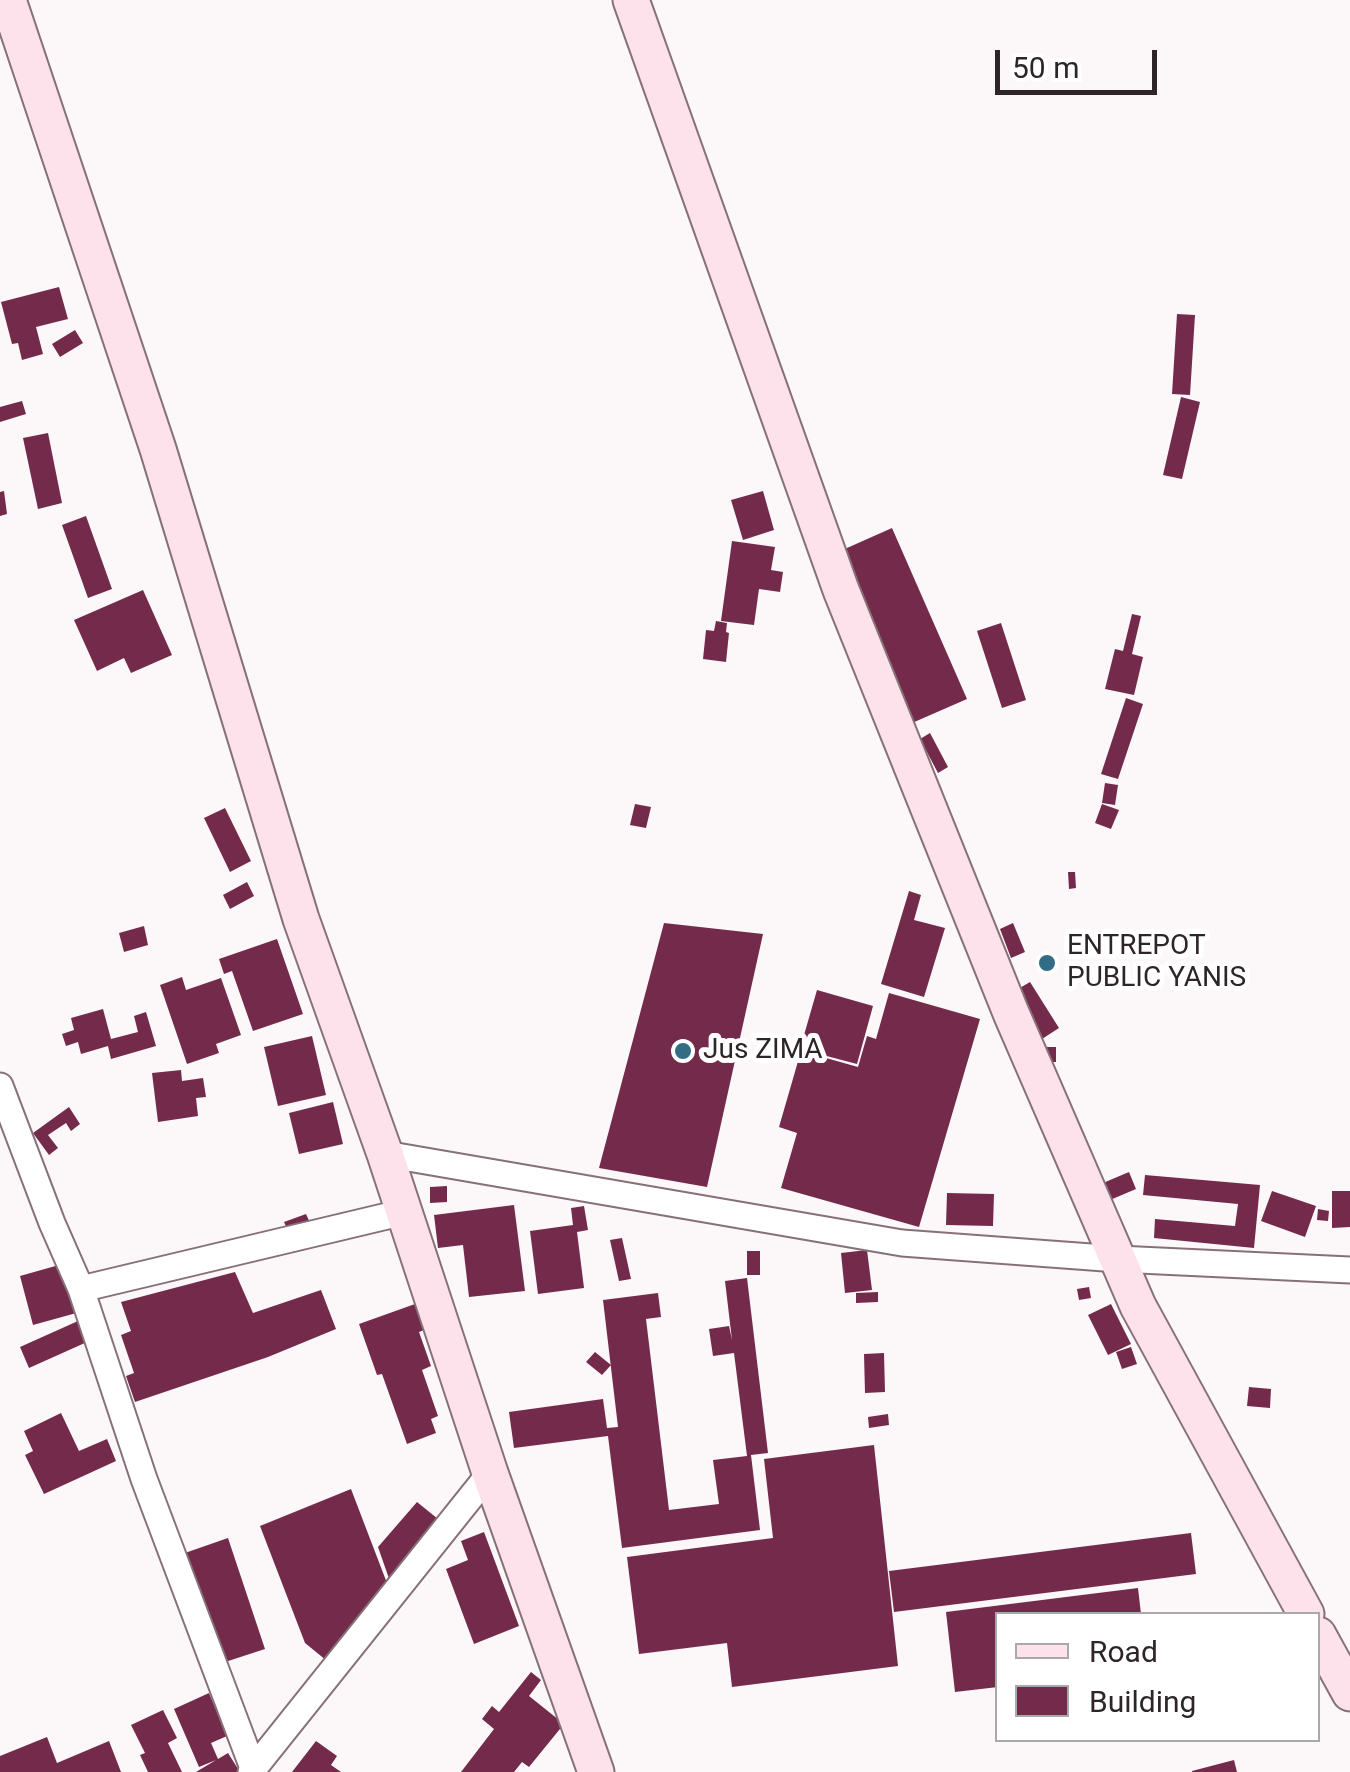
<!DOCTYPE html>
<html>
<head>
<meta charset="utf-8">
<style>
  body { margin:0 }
  #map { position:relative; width:1350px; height:1772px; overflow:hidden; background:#fcf7f9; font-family:Roboto,sans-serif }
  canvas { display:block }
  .legend { position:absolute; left:995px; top:1612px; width:325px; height:130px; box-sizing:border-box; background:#fff; border:2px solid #aba8a9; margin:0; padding:12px 18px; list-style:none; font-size:30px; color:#2d2528 }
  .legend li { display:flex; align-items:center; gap:20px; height:50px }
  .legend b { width:50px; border:2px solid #aba8a9 }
  .scale { position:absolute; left:995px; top:50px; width:162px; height:45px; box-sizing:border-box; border:5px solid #2d2528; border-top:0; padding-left:12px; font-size:30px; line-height:35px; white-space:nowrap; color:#2d2528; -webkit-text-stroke:8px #fff; paint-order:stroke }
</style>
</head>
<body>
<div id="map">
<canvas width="1350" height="1772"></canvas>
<ul class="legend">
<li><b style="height:12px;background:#fde2ec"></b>Road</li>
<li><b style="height:28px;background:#742b4b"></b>Building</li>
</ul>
<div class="scale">50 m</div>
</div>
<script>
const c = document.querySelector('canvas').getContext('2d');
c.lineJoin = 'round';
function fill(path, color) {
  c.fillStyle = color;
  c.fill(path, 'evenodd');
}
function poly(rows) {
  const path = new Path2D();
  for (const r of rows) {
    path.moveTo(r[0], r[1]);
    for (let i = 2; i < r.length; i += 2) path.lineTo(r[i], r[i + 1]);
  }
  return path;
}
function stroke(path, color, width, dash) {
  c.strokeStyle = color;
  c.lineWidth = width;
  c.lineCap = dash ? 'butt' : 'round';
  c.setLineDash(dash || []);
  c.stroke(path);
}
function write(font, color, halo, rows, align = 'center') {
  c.font = font + ' Roboto,sans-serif';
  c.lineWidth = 10;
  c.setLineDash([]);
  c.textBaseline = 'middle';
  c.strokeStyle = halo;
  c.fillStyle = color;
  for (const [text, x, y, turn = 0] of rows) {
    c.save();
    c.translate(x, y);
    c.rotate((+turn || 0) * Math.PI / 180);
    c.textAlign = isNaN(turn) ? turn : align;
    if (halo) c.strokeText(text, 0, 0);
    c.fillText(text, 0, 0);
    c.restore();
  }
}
fill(poly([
  [59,287,68,319,36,327,43,354,22,360,18,343,12,344,1,302],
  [1177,314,1195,315,1190,395,1172,394],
  [75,330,83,343,60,357,52,344],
  [1181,397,1200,402,1182,479,1163,475],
  [22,401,26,414,0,422,0,407],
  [48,433,62,503,38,509,23,438],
  [4,491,7,514,0,516,0,492],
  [763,491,774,530,743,540,731,500],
  [86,516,112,589,88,598,62,525],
  [892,528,967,699,912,723,838,552],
  [732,541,775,547,771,570,783,572,780,592,759,589,754,625,721,621],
  [143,590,172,655,131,673,124,658,97,671,74,620],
  [1132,614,1141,616,1132,654,1143,657,1134,695,1105,689,1115,649,1123,651],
  [716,621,727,623,726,632,729,633,726,662,703,659,706,630,714,631],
  [1001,623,1026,700,1002,708,977,631],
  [1126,698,1143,704,1118,779,1101,774],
  [930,733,948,767,938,773,920,739],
  [1105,783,1118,785,1115,805,1102,803],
  [635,804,651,807,646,828,630,825],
  [1102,804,1119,810,1111,829,1095,823],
  [225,808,251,861,230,872,204,818],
  [1068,872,1075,872,1076,888,1069,889],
  [247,882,254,896,230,909,223,895],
  [909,891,921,895,914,920,945,928,924,997,881,984],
  [664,923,763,934,707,1187,599,1168],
  [1013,923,1025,952,1011,958,1000,929],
  [144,926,148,945,124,952,119,933],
  [277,939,303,1014,253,1031,232,971,224,974,219,959],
  [182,977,186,990,221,978,241,1035,216,1044,219,1053,187,1064,160,985],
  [1030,982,1059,1028,1042,1039,1013,992],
  [817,990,873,1006,857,1064,800,1049],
  [889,993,980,1019,919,1227,781,1188,797,1133,779,1127,801,1051,858,1067,867,1036,876,1039],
  [103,1009,111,1039,138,1032,134,1016,146,1012,156,1046,111,1059,108,1046,81,1054,78,1042,66,1046,62,1034,74,1030,71,1018],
  [312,1036,326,1095,278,1106,264,1047],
  [1042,1047,1056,1047,1056,1062,1043,1062],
  [181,1070,182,1081,203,1078,206,1097,196,1098,198,1116,158,1122,152,1073],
  [333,1102,343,1144,299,1154,289,1113],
  [69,1107,80,1124,71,1131,66,1123,48,1135,58,1148,49,1155,33,1133],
  [1129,1172,1136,1189,1110,1200,1103,1183],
  [1145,1175,1260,1185,1254,1248,1154,1238,1155,1219,1235,1226,1238,1204,1143,1195],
  [447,1186,447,1202,430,1203,430,1187],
  [1272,1191,1316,1206,1305,1237,1261,1221],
  [1332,1191,1350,1191,1350,1227,1332,1228],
  [947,1193,994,1194,993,1226,946,1225],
  [514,1205,525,1291,469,1297,463,1245,438,1248,434,1215],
  [584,1206,588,1230,577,1232,584,1288,538,1294,530,1231,573,1225,571,1208],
  [1318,1209,1329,1211,1328,1221,1317,1220],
  [306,1214,311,1225,289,1233,284,1222],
  [622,1238,631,1279,619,1281,610,1240],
  [867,1250,872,1290,845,1293,841,1253],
  [747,1251,760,1251,760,1275,747,1275],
  [66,1263,80,1312,33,1325,20,1276],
  [235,1272,253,1313,321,1290,336,1329,268,1357,135,1402,126,1376,134,1373,121,1335,131,1331,121,1302],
  [747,1278,768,1453,751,1455,760,1530,622,1548,608,1436,514,1448,509,1412,603,1399,607,1428,618,1427,603,1300,658,1293,661,1317,646,1319,669,1510,719,1504,713,1460,747,1456,734,1353,713,1356,709,1329,729,1326,732,1340,725,1281],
  [1089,1287,1091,1298,1079,1300,1077,1289],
  [878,1292,878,1302,856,1303,856,1293],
  [415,1304,424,1330,419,1332,431,1366,422,1370,438,1416,431,1419,436,1433,407,1444,382,1374,377,1375,359,1324],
  [1111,1304,1131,1344,1108,1355,1088,1315],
  [78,1321,87,1342,29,1368,20,1347],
  [1131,1347,1137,1364,1122,1369,1116,1352],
  [595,1352,611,1365,602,1375,586,1362],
  [884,1353,885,1392,865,1393,864,1354],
  [1249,1387,1271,1389,1270,1408,1247,1406],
  [61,1413,79,1451,107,1439,116,1461,44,1494,25,1455,33,1451,24,1431],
  [888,1414,889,1425,869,1428,868,1417],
  [874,1445,898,1666,732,1687,727,1643,639,1654,627,1557,773,1538,764,1459],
  [351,1489,390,1591,332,1665,305,1643,260,1526],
  [417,1502,438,1519,404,1560,408,1572,393,1590,378,1547],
  [484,1532,519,1626,474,1644,446,1569,468,1560,461,1541],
  [1191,1533,1196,1574,894,1612,889,1571],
  [228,1538,265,1649,219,1664,182,1554],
  [1138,1588,1141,1614,998,1614,998,1687,955,1692,946,1612],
  [531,1672,541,1680,529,1696,564,1724,529,1767,522,1762,514,1772,461,1772,494,1729,482,1719,492,1706,499,1712],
  [209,1693,227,1736,211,1743,218,1759,228,1753,240,1772,196,1772,216,1760,199,1767,174,1709],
  [163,1710,177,1738,168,1743,182,1772,148,1772,140,1755,145,1753,131,1725],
  [47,1737,57,1763,109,1741,121,1772,0,1772,0,1756],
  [316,1741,337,1756,331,1765,341,1772,292,1772],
  [1234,1760,1237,1772,1192,1772,1192,1771]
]), '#742b4b');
const street = poly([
  [0,1086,52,1223,81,1289,404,1212],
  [385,1154,902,1243,1118,1259,1350,1270],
  [81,1289,144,1479,253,1768],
  [251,1772,490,1473]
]);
const secondary = poly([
  [8,0,158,449,301,919,385,1154,490,1473,596,1772],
  [631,0,841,590,1011,1013,1138,1306,1306,1614],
  [1318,1635,1350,1693]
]);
stroke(street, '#867178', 29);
stroke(secondary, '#867178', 39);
stroke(street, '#fff', 25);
stroke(secondary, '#fde2ec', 35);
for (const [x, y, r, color] of [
  [1047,963,10,"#326d85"],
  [683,1051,10,"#326d85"]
]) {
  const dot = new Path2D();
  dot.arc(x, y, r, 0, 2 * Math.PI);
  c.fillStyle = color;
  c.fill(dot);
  stroke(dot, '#fff', 4);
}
write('28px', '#2d2528', '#fff', [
  ["ENTREPOT",1067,947],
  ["PUBLIC YANIS",1067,979],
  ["Jus ZIMA",703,1051]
], 'left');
</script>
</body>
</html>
